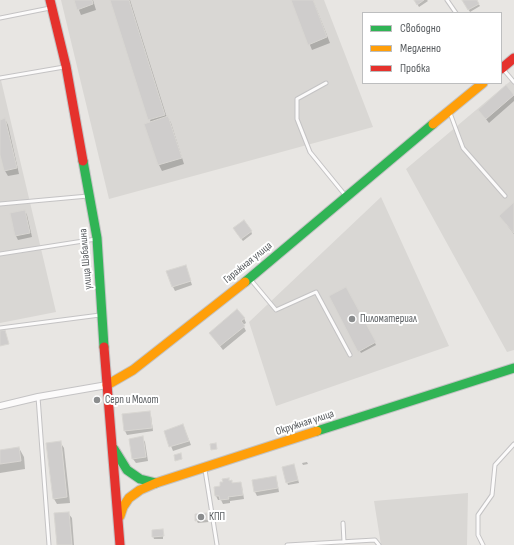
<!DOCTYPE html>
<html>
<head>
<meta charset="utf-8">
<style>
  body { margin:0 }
  #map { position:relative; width:514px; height:545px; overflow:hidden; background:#e8e6e3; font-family:"Sofia Sans Condensed",sans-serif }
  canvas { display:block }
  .legend { position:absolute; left:362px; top:12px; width:140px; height:72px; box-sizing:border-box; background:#fff; border:1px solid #bdbebf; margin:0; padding:5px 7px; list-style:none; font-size:12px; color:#595d60 }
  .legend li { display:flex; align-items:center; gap:8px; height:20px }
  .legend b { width:20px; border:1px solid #bdbebf }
</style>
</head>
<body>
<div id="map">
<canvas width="514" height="545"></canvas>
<ul class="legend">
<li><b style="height:5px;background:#30b455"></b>Свободно</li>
<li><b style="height:5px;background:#ff9f0a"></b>Медленно</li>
<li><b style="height:5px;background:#e5322d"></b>Пробка</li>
</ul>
</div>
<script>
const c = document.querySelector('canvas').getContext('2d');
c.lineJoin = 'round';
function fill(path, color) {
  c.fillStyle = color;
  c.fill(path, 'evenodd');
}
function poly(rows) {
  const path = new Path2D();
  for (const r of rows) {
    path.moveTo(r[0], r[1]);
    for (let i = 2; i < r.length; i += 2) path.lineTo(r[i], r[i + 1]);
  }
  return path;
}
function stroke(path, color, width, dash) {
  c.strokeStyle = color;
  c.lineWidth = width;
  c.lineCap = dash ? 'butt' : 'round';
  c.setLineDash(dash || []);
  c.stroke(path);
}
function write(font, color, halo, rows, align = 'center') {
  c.font = font + ' "Sofia Sans Condensed",sans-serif';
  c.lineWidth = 4;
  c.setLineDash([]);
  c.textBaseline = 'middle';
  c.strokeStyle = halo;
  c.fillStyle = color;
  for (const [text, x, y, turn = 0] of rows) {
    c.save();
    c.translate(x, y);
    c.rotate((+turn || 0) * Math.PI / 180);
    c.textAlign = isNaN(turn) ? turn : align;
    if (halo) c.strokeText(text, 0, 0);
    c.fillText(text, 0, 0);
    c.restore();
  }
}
fill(poly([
  [61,0,324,0,373,127,109,199],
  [0,76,56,312,0,323],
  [514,78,514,350,507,352,406,169],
  [381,197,449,346,276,406,249,322],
  [468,493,467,545,381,545,374,501]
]), '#d9d7d4');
fill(poly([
  [75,0,93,0,96,10,81,15],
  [111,0,130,0,167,118,168,117,171,123,184,164,162,171,159,165,146,124,151,123],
  [292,0,313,0,330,43,312,50],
  [415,0,427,0,428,1,419,7],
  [463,0,476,0,480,6,470,12],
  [506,87,514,96,514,101,489,123,479,110],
  [5,119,8,125,19,174,8,176,5,171,0,150,0,121],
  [514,204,514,234,500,216],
  [25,211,27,215,32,237,18,240,16,236,11,214],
  [235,231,251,231,252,234,243,241],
  [187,270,192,285,175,291,173,287],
  [346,288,376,345,361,353,330,297],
  [244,318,246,323,243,325,246,331,223,350,213,337],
  [149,412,151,416,153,431,127,435,125,431],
  [183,425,191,445,173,451,165,431],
  [142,437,145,442,148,461,136,463,133,459,130,439],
  [60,442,64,448,70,503,57,504,54,499],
  [19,448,24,457,25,469,0,473,0,451],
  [307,462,308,464,303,465,302,463],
  [294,465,299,483,288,485,283,468],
  [275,477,277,481,279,492,257,496,255,492],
  [228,479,233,484,240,483,242,487,244,499,230,501,230,503,223,504,221,500,218,500,216,496],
  [68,513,72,518,74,545,58,545],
  [207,514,209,522,198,523,196,520],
  [163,530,163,539,154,539,153,536]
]), '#0003');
const building = poly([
  [74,0,92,0,93,4,77,10,74,0],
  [110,0,129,0,165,115,148,120,110,0],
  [291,0,313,0,327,37,308,45,291,0],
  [414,0,424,0,417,5,414,0],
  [462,0,477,0,479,4,468,10,462,0],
  [506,85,514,95,486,119,478,110,506,85],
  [168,116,182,158,158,165,144,124,168,116],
  [5,118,17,168,4,171,0,155,0,120,5,118],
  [514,202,514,233,499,216,514,202],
  [25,210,30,233,15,236,10,213,25,210],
  [244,220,252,231,241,239,233,228,244,220],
  [186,265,191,281,172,287,166,271,186,265],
  [346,287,376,342,358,352,329,296,346,287],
  [237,309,245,318,241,321,245,326,220,346,209,333,237,309],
  [5,330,9,344,0,346,0,331,5,330],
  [150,411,152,428,124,431,122,414,150,411],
  [183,424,189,441,169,447,164,431,183,424],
  [143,436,146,457,132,459,129,439,143,436],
  [61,441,67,497,53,499,46,443,61,441],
  [216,443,217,449,211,450,210,444,216,443],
  [19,447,21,461,0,464,0,450,19,447],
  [181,453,182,459,175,461,174,455,181,453],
  [294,464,298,480,286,483,282,467,294,464],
  [276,476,278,488,254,492,252,480,276,476],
  [229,478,229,481,232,480,232,483,241,482,243,495,228,497,229,499,220,500,219,496,215,496,214,487,220,486,220,482,223,482,222,479,229,478],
  [69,512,72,545,57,545,54,513,69,512],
  [207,513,208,519,195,521,195,514,207,513],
  [163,529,164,536,152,537,152,530,163,529]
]);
fill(building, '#cfcdcc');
stroke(building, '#d8d6d2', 1);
const lane = poly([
  [447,0,456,13],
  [0,18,50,8],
  [503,69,514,82],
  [0,78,64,67],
  [326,83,297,99,297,119,310,152,345,195],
  [450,113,463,148,505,196],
  [0,204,88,196],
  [0,254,96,239],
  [251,280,276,310,316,292,350,355],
  [0,328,100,315],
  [38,397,49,545],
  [205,470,217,545],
  [343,523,344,542],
  [287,545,375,540,379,545],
  [483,545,478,535,478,515,492,495,495,465,514,444]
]);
const street = poly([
  [0,406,38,397,107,385]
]);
const fast = poly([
  [83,161,97,238,104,347],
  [245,282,433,124],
  [317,431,514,368],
  [114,449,127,470,140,479,156,483]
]);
const slow = poly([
  [433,124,483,83],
  [107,385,133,370,245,282],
  [120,516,123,507,129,498,140,490,156,483,317,431]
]);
const jam = poly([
  [50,0,66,66,83,161],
  [501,69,514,58],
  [104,347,120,545]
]);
stroke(lane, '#c4c3c4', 5);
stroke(street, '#c4c3c4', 8);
stroke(fast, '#c3c3c4', 11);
stroke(slow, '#c3c3c4', 11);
stroke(jam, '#c3c3c4', 11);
stroke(lane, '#fcfbfb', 3);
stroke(street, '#fcfbfb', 6);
stroke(fast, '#30b455', 9);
stroke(slow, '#ff9f0a', 9);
stroke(jam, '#e5322d', 9);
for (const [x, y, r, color] of [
  [352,319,4,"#8b8d8e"],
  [97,400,4,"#8b8d8e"],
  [201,517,4,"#8b8d8e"]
]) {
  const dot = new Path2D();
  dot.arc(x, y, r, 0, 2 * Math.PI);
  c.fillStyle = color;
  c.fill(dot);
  stroke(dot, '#fff', 1.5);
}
write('11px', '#595d60', '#fff', [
  ["улица Шабалина",86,259,-95],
  ["Гаражная улица",248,263,-39],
  ["Окружная улица",305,423,-18]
]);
write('11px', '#595d60', '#fff', [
  ["Пиломатериал",360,319],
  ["Серп и Молот",105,400],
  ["КПП",209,517]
], 'left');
</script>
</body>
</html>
